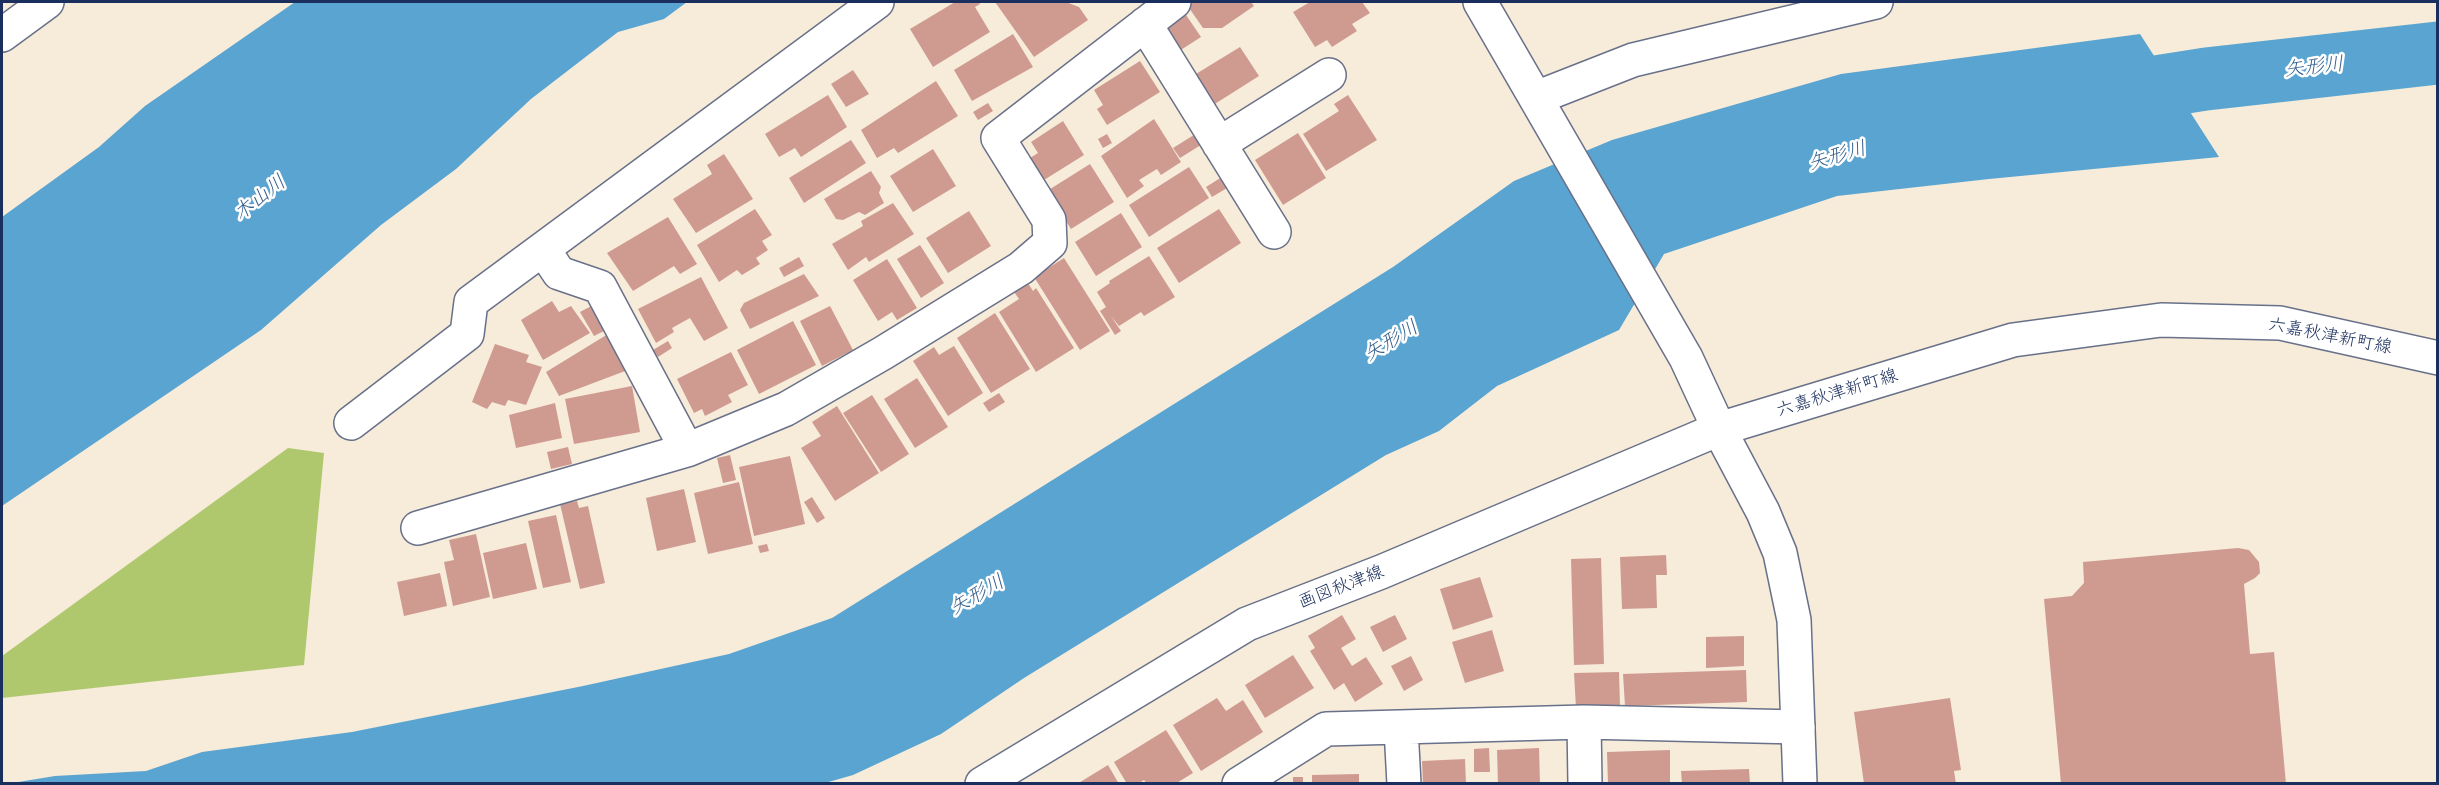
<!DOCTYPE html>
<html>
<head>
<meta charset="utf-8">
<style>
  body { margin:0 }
  #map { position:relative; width:2439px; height:785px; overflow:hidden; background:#f7ebd9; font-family:"Comic Neue",sans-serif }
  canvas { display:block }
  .frame { position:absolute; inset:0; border:3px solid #1b2f5e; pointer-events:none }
</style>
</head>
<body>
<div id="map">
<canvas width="2439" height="785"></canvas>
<div class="frame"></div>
</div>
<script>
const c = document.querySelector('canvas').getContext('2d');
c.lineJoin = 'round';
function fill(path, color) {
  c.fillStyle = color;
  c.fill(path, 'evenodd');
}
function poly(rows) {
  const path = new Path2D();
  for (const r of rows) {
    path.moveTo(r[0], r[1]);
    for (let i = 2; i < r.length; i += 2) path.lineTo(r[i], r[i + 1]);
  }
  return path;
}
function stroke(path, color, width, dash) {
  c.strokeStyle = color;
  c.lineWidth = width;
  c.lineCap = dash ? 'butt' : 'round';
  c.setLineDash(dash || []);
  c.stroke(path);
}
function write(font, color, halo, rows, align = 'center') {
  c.font = font + ' "Comic Neue","Klee One",sans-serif';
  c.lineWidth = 5;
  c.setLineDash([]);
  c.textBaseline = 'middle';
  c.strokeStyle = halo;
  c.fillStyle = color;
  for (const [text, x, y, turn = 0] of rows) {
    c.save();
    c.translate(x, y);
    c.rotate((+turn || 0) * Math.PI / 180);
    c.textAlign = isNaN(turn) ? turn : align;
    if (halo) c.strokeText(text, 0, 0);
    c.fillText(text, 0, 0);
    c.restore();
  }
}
fill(poly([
  [288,448,324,453,304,665,2,698,2,656]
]), '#afc86e');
fill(poly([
  [295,2,687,2,664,19,618,32,531,99,456,169,381,225,261,330,2,506,2,217,99,147,145,106],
  [2140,34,2219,157,1989,179,1837,196,1664,254,1619,330,1497,386,1439,431,1386,455,1024,678,941,734,853,775,825,783,6,784,55,776,146,771,202,752,352,732,583,686,729,654,832,618,1393,267,1514,181,1612,140,1841,74]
]), '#59a4d1');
stroke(poly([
  [2085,98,2206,79,2438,53]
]), '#59a4d1', 63);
fill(poly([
  [955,2,979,2,980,4,975,7,990,32,933,67,910,29],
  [995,2,1066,2,1079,7,1088,20,1034,57],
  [1193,2,1251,2,1254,6,1222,28,1203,28,1187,5],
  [1310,2,1362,2,1370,13,1352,24,1357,31,1332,47,1327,40,1315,47,1293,12],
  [1186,15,1201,37,1176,53,1162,30],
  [1013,34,1033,67,972,101,954,70],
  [1240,47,1259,76,1210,107,1191,77],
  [1140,61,1160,92,1107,125,1097,109,1103,105,1094,90],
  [853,70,869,94,846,107,831,84],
  [936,81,958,116,898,153,894,148,877,158,861,130],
  [828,95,847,127,801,157,795,148,779,157,765,134],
  [1348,95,1377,140,1326,171,1303,134,1339,111,1334,104],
  [988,103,993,111,978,120,973,112],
  [1154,119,1181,162,1161,175,1157,169,1139,180,1144,186,1127,198,1101,156],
  [1063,121,1084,155,1044,180,1030,158,1038,153,1031,142],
  [1197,133,1204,143,1180,158,1173,148],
  [1298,133,1326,178,1283,205,1255,160],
  [1107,134,1112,143,1103,148,1098,139],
  [851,140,866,163,804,203,789,178],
  [933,149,956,186,913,212,890,176],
  [724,154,753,199,696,233,673,199,712,174,707,165],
  [1090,164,1114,202,1071,229,1047,191],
  [1189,167,1209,198,1149,237,1129,205],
  [871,171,881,187,879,193,884,203,865,215,859,212,843,220,836,219,824,199],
  [1225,175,1232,185,1212,197,1206,187],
  [893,203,914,234,869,262,866,257,848,270,832,244,863,226,861,221],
  [755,209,772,235,762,241,768,250,756,258,760,264,742,275,737,270,719,282,697,245],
  [1219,209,1241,243,1179,283,1157,248],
  [969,211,991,246,948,273,926,238],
  [1121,213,1142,247,1096,276,1075,242],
  [668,217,697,264,680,274,674,266,633,291,607,253],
  [920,245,944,283,921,298,897,259],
  [1149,256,1175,297,1144,316,1141,312,1119,326,1111,316,1121,331,1115,335,1100,311,1106,307,1097,292,1110,283,1109,281],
  [799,257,804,266,784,277,779,268],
  [1064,258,1110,331,1080,350,1034,277],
  [887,259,917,308,897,320,892,312,878,321,853,280],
  [804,274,819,296,750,329,740,310,744,303],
  [701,277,728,328,704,341,690,318,672,328,674,332,656,343,638,309],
  [1026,280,1033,291,1036,288,1074,348,1036,372,999,312,1019,299,1012,289],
  [552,301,559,312,571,306,590,333,543,360,521,320],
  [595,304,610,328,594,336,580,312],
  [830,306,853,350,822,366,800,321],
  [995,313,1030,369,991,393,957,338],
  [793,321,816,365,759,394,737,350],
  [608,334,633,368,559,396,546,372],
  [668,341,672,348,658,357,653,350],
  [495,344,529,355,526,362,542,367,526,405,508,400,505,406,492,402,487,409,472,402],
  [954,346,983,393,948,416,913,361,934,347,939,355],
  [731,352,748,385,728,395,732,402,705,416,702,409,694,413,677,379],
  [917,378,948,427,915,448,884,399],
  [632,386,640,432,574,444,565,399],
  [999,393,1005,402,989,412,983,403],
  [872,395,909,454,881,472,843,413],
  [555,403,562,438,516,448,509,415],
  [837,406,879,473,835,501,801,448,821,436,812,422],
  [568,447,572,464,551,469,547,452],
  [730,455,736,480,723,483,717,458],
  [790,456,805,524,754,536,739,467],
  [739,482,753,544,708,554,694,493],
  [684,489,696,542,657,551,646,498],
  [812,497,825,518,817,523,804,502],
  [577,501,579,508,588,506,605,583,580,589,560,504],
  [556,515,571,582,543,588,528,521],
  [476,534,490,597,453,606,444,562,454,560,449,540],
  [526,543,537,589,493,599,483,553],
  [767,544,769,551,760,553,758,546],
  [2238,548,2249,550,2259,562,2260,573,2255,578,2244,584,2250,654,2274,652,2286,784,2061,784,2044,599,2072,596,2084,583,2083,562],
  [1666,555,1667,575,1656,575,1657,608,1622,609,1620,557],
  [1601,558,1604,664,1574,665,1571,559],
  [440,573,447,606,404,616,397,582],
  [1480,577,1493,617,1453,630,1440,589],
  [1342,615,1356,639,1341,648,1352,666,1366,657,1383,684,1355,702,1344,683,1334,690,1310,651,1315,648,1308,636],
  [1395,615,1407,639,1383,652,1370,627],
  [1492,630,1504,671,1465,683,1452,642],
  [1744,636,1744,666,1706,668,1706,637],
  [1293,655,1314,688,1265,718,1245,685],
  [1411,656,1423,680,1404,691,1391,666],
  [1746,670,1747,702,1625,706,1623,674],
  [1619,672,1620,706,1576,708,1574,673],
  [1217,698,1226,711,1243,700,1263,732,1201,771,1173,725],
  [1950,698,1961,770,1954,771,1956,784,1864,784,1854,712],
  [1166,730,1193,773,1175,784,1147,784,1144,780,1138,784,1127,784,1114,762],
  [1489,748,1490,772,1474,772,1474,749],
  [1539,748,1540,784,1498,784,1497,750],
  [1670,750,1670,784,1608,784,1607,752],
  [1465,759,1466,784,1423,784,1422,761],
  [1108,765,1119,784,1077,784],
  [1749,769,1750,784,1682,784,1681,771],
  [1359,774,1359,784,1312,784,1312,775],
  [1293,777,1303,777,1303,784,1293,784]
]), '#cf9b91');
const street = poly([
  [1145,24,1274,232],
  [2,35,47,2],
  [1536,98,1633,60,1876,2],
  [1219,144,1329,75],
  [543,249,559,273,600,287,687,450],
  [351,423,467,334,471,302,877,2],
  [418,528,687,450,786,409,883,353,1021,268,1050,243,1049,220,998,138,1174,2],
  [1584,722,1585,784],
  [1401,728,1404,784],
  [1239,784,1326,729,1584,722,1798,727]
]);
const secondary = poly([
  [1480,2,1686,358,1719,429,2013,340,2161,320,2280,323,2438,358],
  [982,784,1247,624,1381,572,1719,429,1763,512,1780,553,1794,620,1800,784]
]);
stroke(street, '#687189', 36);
stroke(secondary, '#687189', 36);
stroke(street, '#fff', 33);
stroke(secondary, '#fff', 33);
write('18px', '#1b2f5e', '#fff', [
  ["六嘉秋津新町線",2330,336,11],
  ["六嘉秋津新町線",1837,393,-17],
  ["画図秋津線",1341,587,-21]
]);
write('italic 20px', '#345e8c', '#fff', [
  ["矢形川",2314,67,-6],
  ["矢形川",1837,156,-16],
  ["木山川",260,198,-38],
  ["矢形川",1391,341,-31],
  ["矢形川",977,595,-30]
]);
</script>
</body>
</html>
